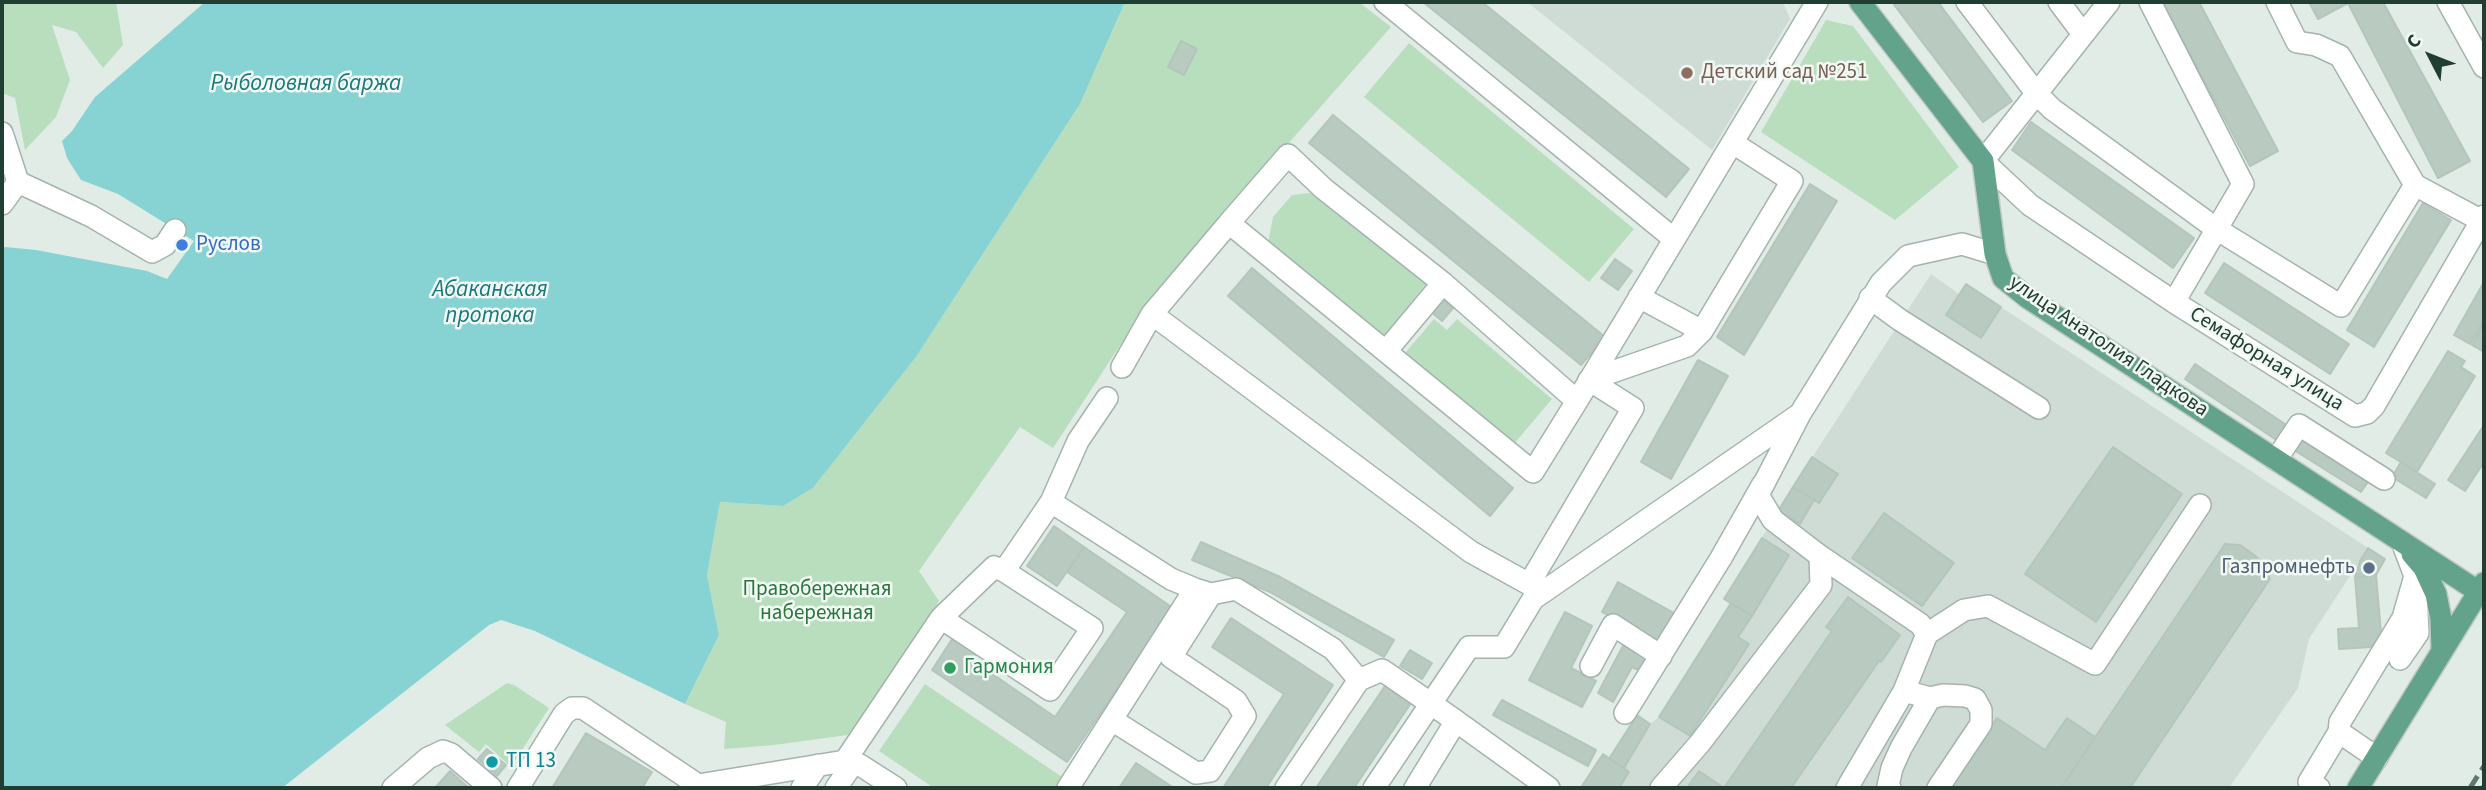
<!DOCTYPE html>
<html>
<head>
<meta charset="utf-8">
<style>
  body { margin:0 }
  #map { position:relative; width:2486px; height:790px; overflow:hidden; background:#e1ece6; font-family:"Source Sans 3",sans-serif }
  canvas { display:block }
  .frame { position:absolute; inset:0; border:4px solid #213e32; pointer-events:none }
  .north { position:absolute; left:2395px; top:21px; width:70px; height:70px; -webkit-text-stroke:5px #f2f9f4; paint-order:stroke; rotate:312deg; font-size:19px; font-weight:700; line-height:28px; text-align:center; color:#213e32 }
  .north::after { content:''; display:block; margin:auto; width:24px; height:32px; background:#213e32; clip-path:polygon(50% 0,100% 100%,50% 72%,0 100%) }
</style>
</head>
<body>
<div id="map">
<canvas width="2486" height="790"></canvas>
<div class="frame"></div>
<div class="north">С</div>
</div>
<script>
const c = document.querySelector('canvas').getContext('2d');
c.lineJoin = 'round';
function fill(path, color) {
  c.fillStyle = color;
  c.fill(path, 'evenodd');
}
function poly(rows) {
  const path = new Path2D();
  for (const r of rows) {
    path.moveTo(r[0], r[1]);
    for (let i = 2; i < r.length; i += 2) path.lineTo(r[i], r[i + 1]);
  }
  return path;
}
function stroke(path, color, width, dash) {
  c.strokeStyle = color;
  c.lineWidth = width;
  c.lineCap = dash ? 'butt' : 'round';
  c.setLineDash(dash || []);
  c.stroke(path);
}
function write(font, color, halo, rows, align = 'center') {
  c.font = font + ' "Source Sans 3",sans-serif';
  c.lineWidth = 5;
  c.setLineDash([]);
  c.textBaseline = 'middle';
  c.strokeStyle = halo;
  c.fillStyle = color;
  for (const [text, x, y, turn = 0] of rows) {
    c.save();
    c.translate(x, y);
    c.rotate((+turn || 0) * Math.PI / 180);
    c.textAlign = isNaN(turn) ? turn : align;
    if (halo) c.strokeText(text, 0, 0);
    c.fillText(text, 0, 0);
    c.restore();
  }
}
fill(poly([
  [1527,2,1783,2,1790,19,1712,150],
  [1931,274,1959,294,1966,284,2368,548,2309,639,2298,688,2229,788,1619,788,1629,772,1624,768,1650,724,1659,717,1731,604,1724,599,1793,487]
]), '#cfdcd5');
fill(poly([
  [2,2,116,2,123,45,103,68,76,32,52,25,70,80,56,117,25,150,15,98,2,93],
  [1125,2,1359,2,1391,27,1147,304,1053,448,1020,427,919,571,939,601,855,734,774,745,724,749,726,722,685,704,719,635,707,575,720,502,783,506,813,488,916,357,1080,104],
  [1826,20,1853,26,1959,167,1895,220,1761,132],
  [1409,43,1634,229,1589,282,1364,97],
  [1318,192,1427,283,1383,337,1268,243,1273,217,1292,195],
  [1434,319,1447,330,1457,319,1552,399,1513,445,1405,353],
  [507,683,514,685,549,708,511,767,486,744,479,752,445,725],
  [925,684,1068,781,1063,788,934,788,879,751]
]), '#b9debe');
fill(poly([
  [205,2,1125,2,1080,104,916,357,813,488,783,506,720,502,707,575,719,635,685,704,535,631,501,620,489,625,282,788,2,788,2,249,5,247,36,250,147,271,167,279,194,241,118,194,81,180,67,158,62,141,72,131,95,97]
]), '#87d2d3');
const building = poly([
  [1423,2,1482,2,1689,169,1666,197,1423,2],
  [1892,2,1938,2,2012,101,1983,122,1892,2],
  [2162,2,2199,2,2278,151,2250,166,2162,2],
  [2309,2,2347,2,2348,3,2318,19,2309,2],
  [2350,2,2383,2,2470,161,2438,178,2348,3,2350,2],
  [1181,41,1197,49,1184,75,1168,67,1181,41],
  [1333,115,1605,337,1581,365,1309,143,1333,115],
  [2031,122,2194,238,2173,268,2012,150,2031,122],
  [1810,184,1837,201,1744,355,1717,337,1810,184],
  [2423,203,2451,220,2374,347,2347,330,2423,203],
  [1615,259,1632,271,1618,290,1601,278,1615,259],
  [2224,263,2349,344,2330,374,2205,293,2224,263],
  [1252,268,1513,488,1490,516,1228,296,1252,268],
  [2484,282,2484,320,2470,344,2454,335,2484,282],
  [1966,284,2001,307,1981,338,1946,315,1966,284],
  [1442,299,1453,308,1442,321,1431,312,1442,299],
  [2484,324,2484,352,2472,345,2484,324],
  [2448,351,2465,361,2461,367,2475,376,2417,472,2386,453,2448,351],
  [1698,360,1728,376,1671,479,1641,462,1698,360],
  [2195,364,2288,426,2278,441,2185,379,2195,364],
  [2484,425,2484,462,2465,491,2448,480,2484,425],
  [2298,433,2370,479,2361,492,2289,447,2298,433],
  [2113,447,2182,494,2096,622,2025,574,2113,447],
  [1812,457,1838,474,1819,503,1793,487,1812,457],
  [2401,462,2435,484,2426,498,2392,477,2401,462],
  [1793,487,1814,500,1800,524,1778,511,1793,487],
  [1884,513,1954,563,1922,606,1852,558,1884,513],
  [1054,526,1084,547,1057,586,1027,566,1054,526],
  [1762,538,1789,555,1752,616,1724,599,1762,538],
  [1201,542,1278,576,1394,640,1384,657,1270,592,1192,560,1201,542],
  [2225,544,2240,545,2254,555,2265,565,2270,579,2130,788,2061,788,2225,544],
  [1084,547,1173,608,1067,762,932,670,956,633,980,649,972,660,1055,717,1127,612,1067,572,1084,547],
  [2368,548,2385,559,2376,575,2355,577,2360,561,2368,548],
  [2376,575,2381,633,2372,647,2339,649,2338,629,2359,628,2355,577,2376,575],
  [1618,582,1674,613,1658,643,1602,612,1618,582],
  [1848,597,1900,635,1881,662,1879,661,1791,788,1724,788,1832,631,1826,627,1848,597],
  [1731,603,1752,616,1738,637,1749,644,1690,736,1659,717,1731,603],
  [1565,612,1592,626,1571,668,1596,681,1582,707,1529,680,1565,612],
  [1231,618,1333,685,1266,788,1223,788,1284,694,1212,647,1231,618],
  [1624,644,1649,658,1642,672,1632,667,1613,702,1598,693,1624,644],
  [1410,650,1432,663,1422,679,1400,666,1410,650],
  [1387,683,1413,700,1354,788,1316,788,1387,683],
  [1502,700,1596,750,1588,766,1493,715,1502,700],
  [1637,715,1650,724,1624,768,1609,759,1637,715],
  [1997,718,2045,750,2067,718,2095,737,2061,788,1950,788,1997,718],
  [586,733,652,772,642,788,552,788,586,733],
  [487,749,506,765,497,776,478,759,487,749],
  [1603,754,1629,772,1619,788,1584,788,1582,786,1603,754],
  [1136,763,1174,788,1119,788,1136,763],
  [450,771,469,788,435,788,450,771],
  [1699,771,1724,788,1687,788,1699,771]
]);
fill(building, '#b9cac1');
stroke(building, '#b3c6bc', 2);
const minor = poly([
  [1385,2,1674,239],
  [1967,2,2036,93,2052,109,2218,230,2341,306,2415,185,2482,221],
  [2059,2,2083,34],
  [2109,2,1983,161,2030,205,2174,302,2355,416,2367,413,2374,406,2484,216],
  [2150,2,2243,184,2174,302],
  [2277,2,2297,42,2316,45,2340,56,2415,185],
  [2448,2,2484,67],
  [2,133,18,182,91,216,152,252,165,245,175,230],
  [2,204,18,182],
  [1639,297,1702,331,1792,181,1733,143],
  [1870,298,1900,320,2039,408],
  [1152,314,1471,552,1529,584,1633,408,1589,380],
  [1387,350,1443,283],
  [1122,367,1152,314,1229,223],
  [1589,380,1687,346,1702,331],
  [1577,401,1443,283,1324,189,1288,155,1229,223,1533,472,1577,401,1817,2],
  [2276,460,2299,425,2384,479],
  [1051,502,1078,441,1107,398],
  [1198,590,1211,594,1236,589,1333,649,1359,680,1286,788],
  [941,618,994,567,1004,571],
  [1927,634,1964,610,1988,606,2095,664,2200,505],
  [2400,659,2418,633,2416,595],
  [1591,666,1613,625,1661,656],
  [1359,680,1382,670,1456,721,1415,788],
  [1904,691,1930,698,1943,695,1965,696,1975,699,1981,710,1981,724,1938,788],
  [1625,713,1721,558,1763,484],
  [1112,720,1196,773,1210,771,1245,716,1236,701,1171,657,1211,594],
  [1456,721,1549,788],
  [2377,758,2339,732,2340,722,2403,618,2415,576,2404,547],
  [845,761,941,618,1050,690,1092,628,1004,571,1051,502,1171,579,1195,589,1068,788],
  [393,788,428,758,443,751,451,754,491,788],
  [518,788,564,714,572,708,583,708,698,785,845,761,860,765,896,788],
  [802,788,818,765],
  [836,788,854,762],
  [1374,788,1469,647,1504,647,1533,599,1797,416],
  [1661,788,1700,743,1821,585,1820,556],
  [1847,788,1904,691,1927,634,1920,624,1820,556,1773,520,1758,495,1800,414,1881,283,1908,256,1962,244,1995,254],
  [1890,788,1888,786,1892,768,1901,748,1930,698],
  [2319,788,2309,782,2339,732]
]);
const major = poly([
  [1860,2,1983,161,1995,254,2003,278,2028,298,2479,592],
  [2412,554,2424,568,2436,594,2441,619,2442,650],
  [2358,788,2484,583]
]);
stroke(minor, '#a4b4ac', 24);
stroke(major, '#c1c9c6', 24);
stroke(minor, '#fff', 21);
stroke(major, '#64a38b', 21);
stroke(poly([
  [2470,788,2484,766],
  [2483,788,2484,786]
]), '#5b796d', 5, [14, 7]);
for (const [x, y, r, color] of [
  [1687,73,7,"#8d6e63"],
  [182,245,7,"#3f7fe0"],
  [2369,568,7,"#5c6f8a"],
  [950,668,7,"#2e9e5b"],
  [492,762,7,"#0f9aa8"]
]) {
  const dot = new Path2D();
  dot.arc(x, y, r, 0, 2 * Math.PI);
  c.fillStyle = color;
  c.fill(dot);
  stroke(dot, '#f2f9f4', 2.5);
}
write('21px', '#785e54', '#f2f9f4', [
  ["Детский сад №251",1701,73]
], 'left');
write('21px', '#366cbe', '#f2f9f4', [
  ["Руслов",196,245]
], 'left');
write('21px', '#213e32', '#f2f9f4', [
  ["улица Анатолия Гладкова",2108,347,34],
  ["Семафорная улица",2266,360,32]
]);
write('21px', '#4e5e75', '#f2f9f4', [
  ["Газпромнефть",2355,568]
], 'right');
write('21px', '#29763d', '#f2f9f4', [
  ["Правобережная",817,590],
  ["набережная",817,614]
]);
write('21px', '#27864d', '#f2f9f4', [
  ["Гармония",964,668]
], 'left');
write('21px', '#0d838f', '#f2f9f4', [
  ["ТП 13",506,762]
], 'left');
write('italic 23px', '#19787c', '#f2f9f4', [
  ["Рыболовная баржа",306,85],
  ["Абаканская",490,291],
  ["протока",490,317]
]);
</script>
</body>
</html>
